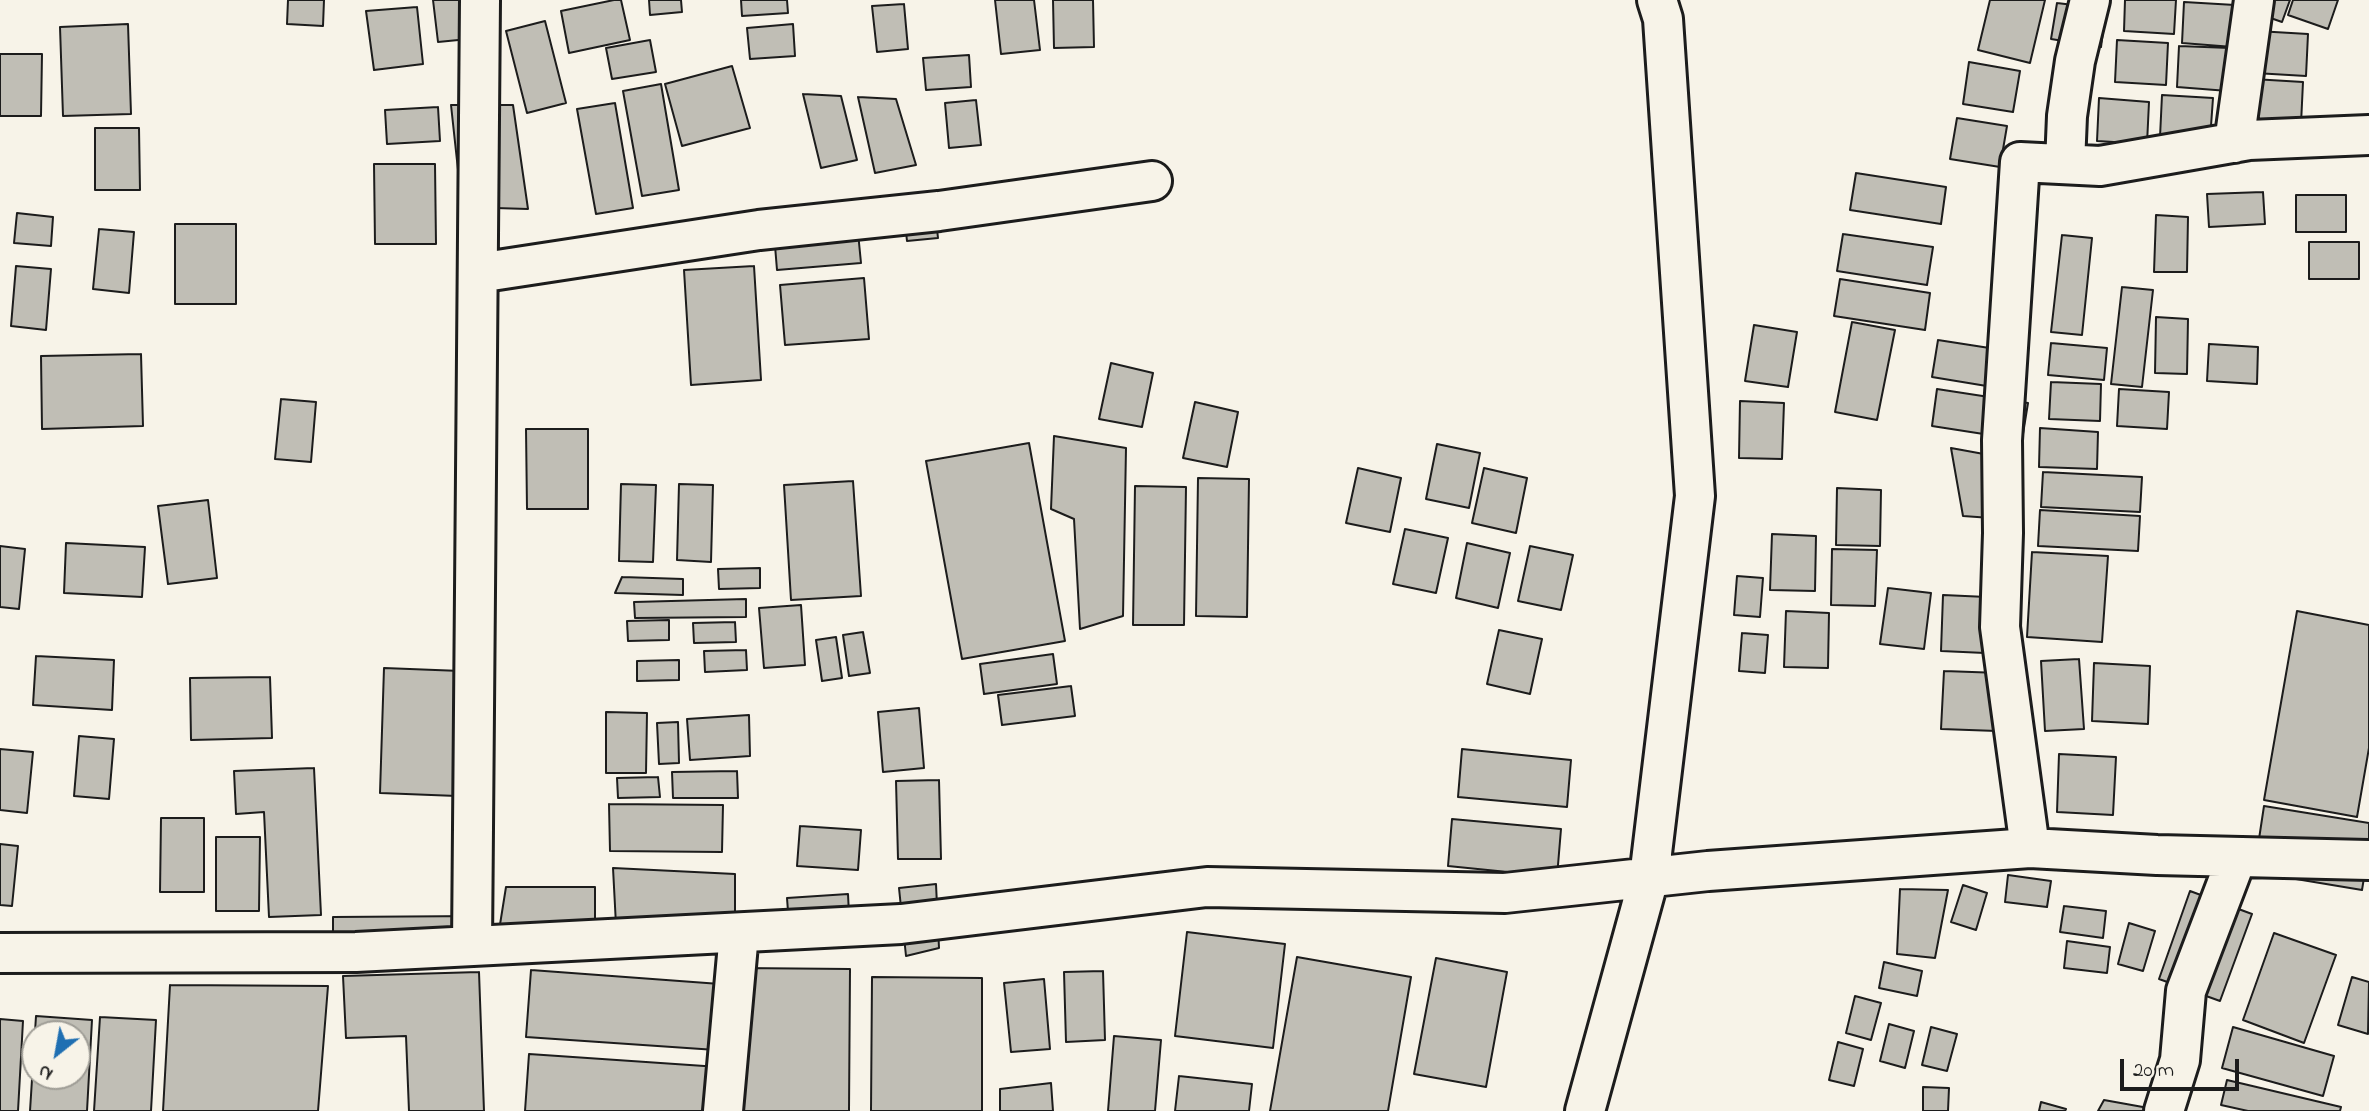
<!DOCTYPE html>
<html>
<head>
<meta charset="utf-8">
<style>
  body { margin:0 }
  #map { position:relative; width:2369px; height:1111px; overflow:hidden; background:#f7f3e8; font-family:"Indie Flower",sans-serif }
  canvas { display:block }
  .north { position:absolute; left:21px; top:1020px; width:70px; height:70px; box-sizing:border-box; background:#f7f3e8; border:2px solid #9f9d96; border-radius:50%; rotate:211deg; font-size:19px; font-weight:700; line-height:28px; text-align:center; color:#1c1c1c }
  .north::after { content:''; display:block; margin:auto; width:24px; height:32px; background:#1f6fb2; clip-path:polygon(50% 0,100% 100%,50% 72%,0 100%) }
  .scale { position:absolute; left:2120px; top:1059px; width:119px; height:32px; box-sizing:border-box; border:4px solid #1c1c1c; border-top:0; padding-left:9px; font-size:21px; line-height:24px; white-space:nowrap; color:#1c1c1c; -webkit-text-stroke:5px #f7f3e8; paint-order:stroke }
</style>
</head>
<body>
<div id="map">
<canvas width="2369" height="1111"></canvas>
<div class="north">N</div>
<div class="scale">20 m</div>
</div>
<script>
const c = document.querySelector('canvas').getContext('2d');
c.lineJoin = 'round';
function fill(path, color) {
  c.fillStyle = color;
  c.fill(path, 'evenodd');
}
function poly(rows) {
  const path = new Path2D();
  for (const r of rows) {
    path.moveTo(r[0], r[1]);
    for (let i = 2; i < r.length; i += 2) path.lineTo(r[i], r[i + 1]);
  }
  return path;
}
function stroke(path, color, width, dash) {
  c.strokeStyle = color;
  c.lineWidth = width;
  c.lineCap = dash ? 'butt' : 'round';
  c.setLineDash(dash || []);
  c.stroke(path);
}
const building = poly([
  [288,0,324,0,323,26,287,24,288,0],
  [433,0,495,0,499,36,438,42,433,0],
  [614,0,621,0,630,40,569,53,561,11,614,0],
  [649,0,681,0,682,12,650,15,649,0],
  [741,0,787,0,788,13,742,16,741,0],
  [995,0,1034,0,1040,50,1001,54,995,0],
  [1053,0,1093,0,1094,47,1054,48,1053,0],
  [1990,0,2045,0,2030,63,1978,50,1990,0],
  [2125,0,2176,0,2174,34,2124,31,2125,0],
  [2245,0,2290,0,2282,22,2242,8,2245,0],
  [2293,0,2338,0,2328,29,2288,15,2293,0],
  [2184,2,2235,5,2233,47,2182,43,2184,2],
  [2057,3,2106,9,2101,47,2051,39,2057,3],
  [904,4,908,49,877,52,872,6,904,4],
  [417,7,423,64,374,70,366,11,417,7],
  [545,21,566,103,527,113,506,31,545,21],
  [128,24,131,114,63,116,60,27,128,24],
  [793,24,795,56,750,59,747,28,793,24],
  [2257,31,2308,34,2306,76,2255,73,2257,31],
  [650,40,656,72,612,79,606,48,650,40],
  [2117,40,2168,43,2166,85,2115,82,2117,40],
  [2179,46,2230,48,2228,91,2177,87,2179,46],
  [0,54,42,54,41,116,0,116,0,54],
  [969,55,971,87,926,90,923,58,969,55],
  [1969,62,2020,71,2013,112,1963,104,1969,62],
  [732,66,750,128,682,146,665,84,732,66],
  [2253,79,2303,82,2301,124,2250,121,2253,79],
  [661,84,679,190,642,196,623,91,661,84],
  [803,94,841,96,857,160,821,168,803,94],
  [2162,95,2213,98,2210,140,2160,137,2162,95],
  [858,97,896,99,916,165,875,173,858,97],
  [2099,98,2149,102,2147,144,2097,141,2099,98],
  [976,100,981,145,949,148,945,103,976,100],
  [615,103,633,208,596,214,577,109,615,103],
  [451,105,513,105,528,209,462,207,451,105],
  [438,107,440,141,387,144,385,110,438,107],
  [1957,118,2007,126,2000,167,1950,159,1957,118],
  [95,128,139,128,140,190,95,190,95,128],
  [374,164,435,164,436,244,375,244,374,164],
  [1856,173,1946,187,1941,224,1850,210,1856,173],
  [2263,192,2265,224,2209,227,2207,194,2263,192],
  [933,193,938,238,907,241,902,196,933,193],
  [2296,195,2346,195,2346,232,2296,232,2296,195],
  [855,202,861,263,777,270,772,209,855,202],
  [17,213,53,217,51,246,14,243,17,213],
  [2156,215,2188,217,2187,272,2154,272,2156,215],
  [175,224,236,224,236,304,175,304,175,224],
  [99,229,134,232,129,293,93,289,99,229],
  [1843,234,1933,247,1927,285,1837,271,1843,234],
  [2062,235,2092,238,2082,335,2051,332,2062,235],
  [2309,242,2359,242,2359,279,2309,279,2309,242],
  [16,266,51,269,46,330,11,326,16,266],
  [754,266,761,380,691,385,684,270,754,266],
  [864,278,869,339,785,345,780,285,864,278],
  [1840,279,1930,293,1925,330,1834,316,1840,279],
  [2122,287,2153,290,2142,387,2111,384,2122,287],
  [2156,317,2188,319,2187,374,2155,373,2156,317],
  [1852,322,1895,330,1877,420,1835,412,1852,322],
  [1754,325,1797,332,1788,387,1745,381,1754,325],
  [1938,340,2028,354,2023,392,1932,377,1938,340],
  [2051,343,2107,348,2104,380,2048,375,2051,343],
  [2209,344,2258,347,2257,384,2207,381,2209,344],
  [141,354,143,426,42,429,41,356,141,354],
  [1111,363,1153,373,1142,427,1099,419,1111,363],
  [2051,382,2101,384,2100,421,2049,419,2051,382],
  [1937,389,2028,403,2022,440,1932,426,1937,389],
  [2119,389,2169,392,2167,429,2117,426,2119,389],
  [281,399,316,402,311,462,275,459,281,399],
  [1740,401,1784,403,1782,459,1739,458,1740,401],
  [1195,402,1238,412,1227,467,1183,458,1195,402],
  [2040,428,2098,432,2097,469,2039,467,2040,428],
  [526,429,588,429,588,509,527,509,526,429],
  [1054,436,1126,448,1123,616,1080,629,1074,519,1051,509,1054,436],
  [1029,443,1065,641,962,659,926,461,1029,443],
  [1437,444,1480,453,1469,508,1426,499,1437,444],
  [1951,448,2022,461,2019,520,1963,516,1951,448],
  [1358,468,1401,478,1390,532,1346,523,1358,468],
  [1484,468,1527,478,1516,533,1472,523,1484,468],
  [2043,472,2142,477,2140,512,2041,507,2043,472],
  [1198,478,1249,479,1247,617,1196,616,1198,478],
  [853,481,861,596,791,600,784,485,853,481],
  [621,484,656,485,653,562,619,561,621,484],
  [679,484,713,485,711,562,677,560,679,484],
  [1135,486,1186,487,1184,625,1133,625,1135,486],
  [1837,488,1881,490,1880,546,1836,545,1837,488],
  [208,500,217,578,168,584,158,506,208,500],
  [2040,510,2140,516,2138,551,2038,546,2040,510],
  [1405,529,1448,538,1436,593,1393,584,1405,529],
  [1772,534,1816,536,1815,591,1770,590,1772,534],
  [66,543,145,547,142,597,64,593,66,543],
  [1467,543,1510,553,1498,608,1456,598,1467,543],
  [0,546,25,549,19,609,0,607,0,546],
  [1530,546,1573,555,1561,610,1518,601,1530,546],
  [1832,549,1877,550,1875,606,1831,605,1832,549],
  [2032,552,2108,556,2102,642,2027,637,2032,552],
  [760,568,760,588,719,589,718,569,760,568],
  [1737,576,1763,578,1760,617,1734,615,1737,576],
  [622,577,683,579,683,595,615,593,622,577],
  [1888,588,1931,593,1924,649,1880,644,1888,588],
  [1943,595,1987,597,1985,653,1941,651,1943,595],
  [746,599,746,617,635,618,634,602,746,599],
  [801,605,805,665,764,668,759,608,801,605],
  [1786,611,1829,613,1828,668,1784,667,1786,611],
  [2297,611,2369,625,2369,748,2357,817,2264,800,2297,611],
  [669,620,669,640,628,641,627,621,669,620],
  [735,622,736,642,694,643,693,623,735,622],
  [1499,630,1542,639,1530,694,1487,684,1499,630],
  [863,632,870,673,849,676,843,635,863,632],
  [1742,633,1768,635,1765,673,1739,671,1742,633],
  [836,637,842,678,822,681,816,640,836,637],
  [746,650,747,670,705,672,704,651,746,650],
  [1053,654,1057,684,984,694,980,664,1053,654],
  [36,656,114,660,112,710,33,705,36,656],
  [2079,659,2084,729,2045,731,2041,661,2079,659],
  [679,660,679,680,637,681,637,661,679,660],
  [2094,663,2150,666,2148,724,2092,721,2094,663],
  [384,668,461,671,457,796,380,793,384,668],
  [1944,671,2000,673,1997,731,1941,729,1944,671],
  [270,677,272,738,191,740,190,678,270,677],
  [1071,686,1075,716,1002,725,998,695,1071,686],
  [919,708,924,768,883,772,878,712,919,708],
  [606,712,647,713,646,773,606,773,606,712],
  [749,715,750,756,690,760,687,719,749,715],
  [678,722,679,763,659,764,657,723,678,722],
  [79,736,114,739,109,799,74,796,79,736],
  [0,749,33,752,27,813,0,810,0,749],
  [1462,749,1571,760,1567,807,1458,797,1462,749],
  [2059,754,2116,757,2113,815,2057,812,2059,754],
  [314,768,321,915,269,917,264,812,236,814,234,771,314,768],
  [737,771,738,798,673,798,672,772,737,771],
  [658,777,660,797,618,798,617,778,658,777],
  [939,780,941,859,898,859,896,781,939,780],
  [609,804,723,805,722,852,610,851,609,804],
  [2264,806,2369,823,2369,847,2362,890,2254,872,2264,806],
  [161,818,204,818,204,892,160,892,161,818],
  [1452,819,1561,829,1557,877,1448,866,1452,819],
  [800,826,861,830,858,870,797,866,800,826],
  [216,837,260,837,259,911,216,911,216,837],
  [0,844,18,846,12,906,0,905,0,844],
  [613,868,735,874,735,947,617,944,613,868],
  [2008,875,2051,881,2047,907,2005,902,2008,875],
  [936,884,939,948,906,956,899,888,936,884],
  [1963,885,1987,893,1976,930,1951,922,1963,885],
  [506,887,595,887,595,933,498,937,506,887],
  [1900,889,1948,890,1935,958,1897,954,1900,889],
  [2190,891,2252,914,2220,1001,2159,979,2190,891],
  [848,894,850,935,790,938,787,898,848,894],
  [2064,906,2106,911,2103,938,2060,932,2064,906],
  [479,916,479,940,333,942,333,917,479,916],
  [2129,923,2155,931,2143,971,2118,964,2129,923],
  [1187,932,1285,944,1273,1048,1175,1036,1187,932],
  [2274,933,2336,955,2304,1043,2243,1020,2274,933],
  [2067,941,2110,947,2107,973,2064,968,2067,941],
  [1297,957,1411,977,1388,1111,1270,1111,1297,957],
  [1436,958,1507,972,1486,1087,1414,1074,1436,958],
  [1884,962,1922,971,1917,996,1879,988,1884,962],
  [740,968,850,969,849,1111,739,1111,740,968],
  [531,970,720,984,716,1050,526,1037,531,970],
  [1103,971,1105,1040,1066,1042,1064,972,1103,971],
  [479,972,484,1111,409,1111,406,1036,346,1038,343,976,479,972],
  [872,977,982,978,982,1111,871,1111,872,977],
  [2352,977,2369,982,2368,1034,2338,1025,2352,977],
  [1044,979,1050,1049,1011,1052,1004,983,1044,979],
  [170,985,328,986,318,1111,163,1111,170,985],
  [1855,996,1881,1003,1871,1040,1846,1033,1855,996],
  [36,1016,92,1020,87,1111,30,1111,36,1016],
  [35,1034,77,1034,77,1076,35,1076,35,1034],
  [100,1017,156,1020,151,1111,94,1111,100,1017],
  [0,1019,23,1021,18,1111,0,1111,0,1019],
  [1889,1024,1914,1031,1905,1068,1880,1061,1889,1024],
  [1931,1027,1957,1034,1947,1071,1922,1065,1931,1027],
  [2233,1027,2334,1056,2323,1096,2222,1068,2233,1027],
  [1114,1036,1161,1040,1155,1111,1108,1111,1114,1036],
  [1838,1042,1863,1049,1854,1086,1829,1080,1838,1042],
  [529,1054,719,1067,716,1111,525,1111,529,1054],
  [1179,1076,1252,1084,1249,1111,1175,1111,1179,1076],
  [2227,1080,2341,1107,2340,1111,2248,1111,2221,1105,2227,1080],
  [1051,1083,1053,1111,1000,1111,1000,1089,1051,1083],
  [1923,1087,1949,1088,1948,1111,1923,1111,1923,1087],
  [2104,1100,2165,1111,2098,1111,2104,1100],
  [2041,1102,2066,1109,2065,1111,2039,1111,2041,1102]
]);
fill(building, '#c0beb5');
stroke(building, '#1c1c1c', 2);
const street = poly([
  [2234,143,2254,0],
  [2065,164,2067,116,2075,61,2090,0],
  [478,273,759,230,939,211,1152,181],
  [2030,848,2000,627,2003,533,2002,440,2020,162,2100,166,2249,140,2369,135],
  [472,946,480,0],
  [0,953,356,952,901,924,1207,887,1505,893,1708,871,2030,848,2157,855,2369,860],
  [723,1111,739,933],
  [1585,1111,1649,878,1695,496,1663,19,1657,0],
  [2164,1111,2180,1060,2186,991,2237,857]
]);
stroke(street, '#1c1c1c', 44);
stroke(street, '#f7f3e8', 38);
</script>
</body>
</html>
